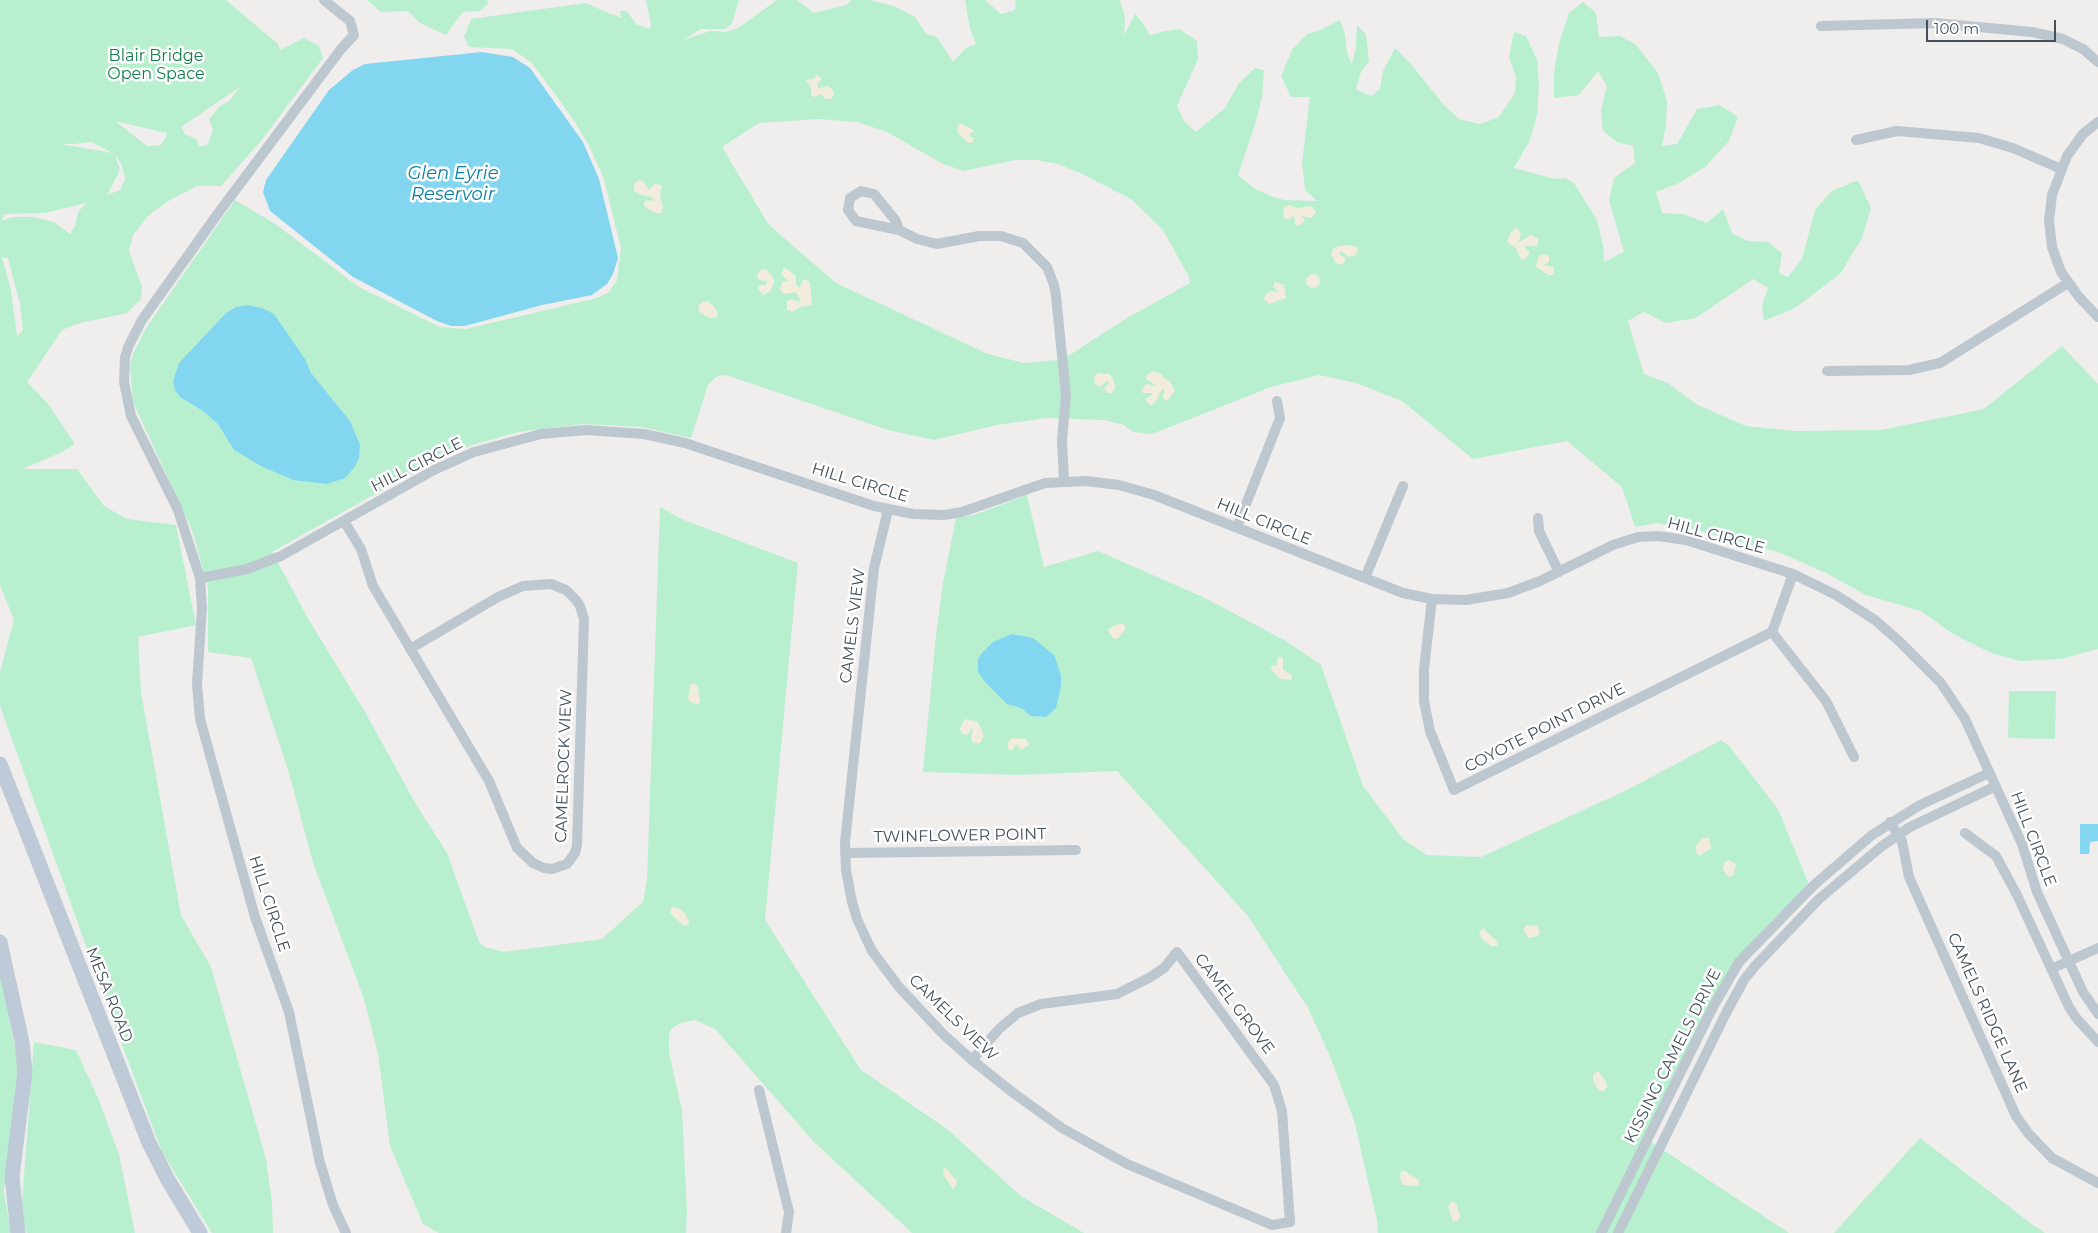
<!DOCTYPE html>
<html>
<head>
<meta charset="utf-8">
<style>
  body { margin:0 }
  #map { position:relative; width:2098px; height:1233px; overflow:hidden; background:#f0eded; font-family:Montserrat,sans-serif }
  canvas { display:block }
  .scale { position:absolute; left:1926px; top:20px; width:130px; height:22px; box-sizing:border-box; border:2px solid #44505b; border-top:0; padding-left:6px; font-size:15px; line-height:18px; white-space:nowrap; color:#44505b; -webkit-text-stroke:4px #fff; paint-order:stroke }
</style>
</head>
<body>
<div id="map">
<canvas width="2098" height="1233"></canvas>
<div class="scale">100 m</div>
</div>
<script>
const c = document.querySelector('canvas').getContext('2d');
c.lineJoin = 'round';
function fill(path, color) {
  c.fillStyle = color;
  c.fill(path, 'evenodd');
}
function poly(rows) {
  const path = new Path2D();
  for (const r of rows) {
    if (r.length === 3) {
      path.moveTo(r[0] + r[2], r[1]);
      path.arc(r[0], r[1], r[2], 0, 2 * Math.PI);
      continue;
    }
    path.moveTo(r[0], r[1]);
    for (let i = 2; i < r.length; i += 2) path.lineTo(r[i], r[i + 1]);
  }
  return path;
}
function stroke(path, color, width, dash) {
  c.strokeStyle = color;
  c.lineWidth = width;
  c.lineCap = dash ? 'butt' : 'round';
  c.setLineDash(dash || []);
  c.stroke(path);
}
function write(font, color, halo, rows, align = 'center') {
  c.font = font + ' Montserrat,sans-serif';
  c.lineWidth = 5;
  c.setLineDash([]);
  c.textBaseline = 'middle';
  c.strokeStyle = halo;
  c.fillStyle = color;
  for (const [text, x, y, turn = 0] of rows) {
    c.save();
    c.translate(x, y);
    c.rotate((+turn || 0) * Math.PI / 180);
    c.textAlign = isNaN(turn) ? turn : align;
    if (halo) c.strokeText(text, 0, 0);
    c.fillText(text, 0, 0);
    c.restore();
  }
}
fill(poly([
  [0,0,226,0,278,44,280,50,304,38,319,46,323,58,261,141,221,186,197,186,170,200,149,215,133,235,129,251,142,287,141,299,127,313,80,323,62,330,27,382,49,405,75,444,62,452,22,469,77,469,104,506,127,519,176,525,196,625,138,637,141,692,181,915,211,967,266,1159,272,1202,273,1233,212,1233,162,1152,105,999,0,706,0,672,14,620,0,585],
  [240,87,230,100,219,107,209,119,213,130,208,144,200,147,196,139,185,134,181,127],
  [115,121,166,133,167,134,161,145,147,146],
  [91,142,113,153,60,144,74,144],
  [115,155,122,165,125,179,120,190,107,195,120,170],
  [86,203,78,212,75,226,70,234,54,222,34,217,13,217,1,221,5,214,45,213],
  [2,257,8,258,20,304,23,330,17,336,11,290],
  [367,0,487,0,488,4,479,11,463,12,446,35,420,23,408,11,381,12],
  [646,0,739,0,732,23,726,29,701,29,683,40,710,31,726,32,738,28,777,0,797,0,814,13,846,5,852,0,869,0,894,6,915,17,926,34,937,37,953,62,966,48,976,44,970,29,965,0,985,0,1001,14,1015,10,1016,0,1120,0,1125,18,1124,35,1135,14,1143,23,1150,36,1160,32,1179,29,1197,41,1198,59,1177,106,1184,121,1196,132,1225,108,1239,83,1255,68,1264,70,1262,97,1256,121,1238,175,1255,189,1271,196,1284,200,1317,201,1305,190,1302,162,1310,97,1291,97,1281,76,1292,50,1307,34,1323,29,1340,20,1345,34,1347,53,1352,64,1356,47,1357,25,1366,34,1369,61,1361,72,1356,89,1371,96,1380,89,1383,71,1395,48,1410,63,1443,104,1459,119,1480,124,1499,117,1515,93,1516,76,1509,58,1514,32,1526,36,1537,60,1539,84,1537,115,1530,140,1514,168,1555,179,1565,178,1574,183,1597,220,1603,246,1604,262,1624,252,1609,200,1614,178,1635,163,1633,146,1617,142,1603,131,1601,110,1607,86,1598,71,1579,95,1554,98,1554,73,1559,43,1569,13,1583,2,1596,13,1599,37,1620,36,1636,45,1658,73,1667,101,1666,125,1662,146,1677,144,1697,109,1720,105,1738,117,1729,141,1705,167,1679,183,1656,192,1662,213,1683,214,1707,223,1723,209,1732,233,1748,241,1768,242,1782,253,1779,273,1788,277,1802,259,1815,210,1832,191,1858,180,1871,208,1862,238,1840,274,1795,308,1764,321,1762,305,1768,288,1753,279,1696,318,1666,323,1644,312,1628,321,1644,374,1668,383,1696,404,1746,426,1795,431,1881,430,1984,409,2062,346,2098,384,2098,649,2061,659,2020,661,1991,653,1953,634,1921,611,1866,595,1826,573,1778,552,1689,528,1656,523,1635,527,1622,487,1567,441,1473,459,1402,401,1356,383,1319,375,1271,387,1152,434,1133,432,1124,425,1104,420,1047,418,997,425,934,440,888,430,729,376,722,375,716,377,708,385,691,438,642,427,584,424,518,432,472,445,425,466,272,552,309,620,365,712,417,806,447,853,479,942,485,947,504,952,602,939,643,902,647,880,660,507,684,520,798,563,765,920,861,1070,947,1129,1021,1196,1084,1233,912,1233,814,1142,715,1029,695,1020,681,1023,672,1028,669,1035,669,1052,682,1110,687,1212,686,1233,439,1233,423,1224,390,1146,378,1054,364,999,313,863,289,773,251,658,208,652,208,587,192,530,133,402,130,365,133,354,146,328,235,200,274,223,359,287,440,327,466,329,597,298,608,293,617,281,621,248,603,176,588,144,573,119,532,63,512,49,469,47,464,37,471,19,585,3,621,18,620,11,627,11,636,24,649,29,651,26],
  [819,119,857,122,887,132,943,164,964,171,1015,160,1036,160,1058,164,1080,173,1131,199,1163,230,1189,277,1190,283,1127,318,1068,356,1056,360,1024,363,988,354,836,283,769,225,722,147,759,123],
  [1027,495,1044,567,1098,551,1203,597,1284,640,1321,665,1363,786,1404,840,1427,855,1481,857,1627,790,1721,740,1729,746,1778,809,1809,885,1733,964,1703,1018,1645,1138,1789,1233,1378,1233,1377,1220,1354,1120,1329,1054,1308,1008,1247,915,1117,771,1018,775,923,772,936,635,943,583,956,518,974,515],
  [2009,691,2056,691,2055,739,2008,738],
  [0,974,19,1068,4,1190,11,1233,0,1233],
  [34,1042,76,1050,98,1098,119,1154,135,1233,27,1233,21,1216],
  [1920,1138,2033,1225,2045,1233,1834,1233]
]), '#b8f0cf');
fill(poly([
  [817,75,822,79,817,84,818,88,828,86,833,90,834,94,831,99,826,99,821,94,815,97,811,95,811,88,806,80,813,79],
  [960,123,974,130,969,135,974,139,972,143,968,143,958,133,957,127],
  [639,180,643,181,649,190,655,183,662,186,660,195,663,207,661,213,655,213,645,207,644,203,646,200,654,201,652,197,638,194,634,190,634,184],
  [1289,205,1297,208,1312,206,1316,213,1311,218,1301,216,1305,221,1298,226,1295,224,1294,215,1289,220,1283,217,1284,207],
  [1517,228,1521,234,1518,243,1531,235,1539,239,1537,246,1524,246,1530,253,1525,259,1521,259,1516,248,1507,242,1511,232],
  [1352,245,1358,248,1356,255,1349,257,1341,251,1340,254,1345,258,1345,262,1341,265,1336,263,1331,254,1333,249,1338,246],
  [1542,254,1549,255,1549,262,1544,265,1554,267,1554,275,1549,275,1536,267,1538,258],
  [784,267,796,276,796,284,799,288,804,279,810,282,812,305,800,307,793,312,787,310,787,301,792,299,798,302,801,300,795,292,784,294,780,290,782,282,788,281,781,274],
  [766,269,774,279,774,283,770,292,763,295,758,288,760,285,766,285,767,281,759,280,757,275,760,270],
  [1313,281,7],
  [1275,282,1284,285,1286,298,1269,304,1264,299,1266,294,1271,291,1279,292,1273,287],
  [703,301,709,302,716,309,718,314,716,318,710,318,700,313,698,306],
  [1152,371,1161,374,1165,379,1170,381,1175,391,1167,401,1162,397,1165,391,1162,389,1155,403,1150,405,1145,399,1152,395,1152,393,1143,393,1141,391,1146,384,1157,386,1146,379,1147,375],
  [1099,373,1109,374,1113,378,1115,387,1112,393,1108,393,1104,388,1109,384,1108,380,1100,387,1095,384,1094,376],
  [1120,623,1125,625,1125,630,1118,638,1114,639,1109,633,1108,629],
  [1278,657,1283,658,1283,670,1292,675,1292,680,1280,679,1271,669,1272,666,1277,665],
  [694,683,698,687,700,702,695,705,688,699,690,686],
  [965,719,978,722,984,736,980,743,974,743,971,740,973,727,967,735,961,733,960,728],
  [1013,738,1026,739,1029,745,1021,750,1016,744,1013,750,1009,750,1007,743],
  [1702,838,1709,838,1711,848,1700,856,1697,854,1695,847],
  [1728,860,1736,864,1734,874,1731,877,1726,875,1723,868,1724,863],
  [673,907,678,908,685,913,689,921,688,926,683,925,671,914,670,910],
  [1526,925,1537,926,1540,931,1538,936,1529,938,1523,930],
  [1483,928,1498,942,1497,946,1491,946,1482,939,1479,932],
  [1598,1071,1606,1082,1607,1086,1604,1091,1599,1091,1593,1080,1593,1075],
  [945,1167,957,1181,956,1186,953,1189,944,1176,943,1170],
  [1401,1171,1405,1171,1419,1180,1419,1186,1403,1185,1400,1179],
  [1452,1201,1456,1203,1460,1215,1458,1221,1453,1221,1452,1219,1448,1206]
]), '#f2ecdc');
fill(poly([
  [482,52,513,57,530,68,583,142,599,179,618,258,613,274,607,284,592,295,542,305,465,326,451,326,437,321,353,277,270,211,263,192,266,180,329,90,353,70,365,64],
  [248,305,262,308,274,314,305,359,311,373,350,421,360,445,359,458,354,468,345,478,327,484,293,480,261,466,234,450,218,424,203,411,180,397,175,390,173,381,179,363,226,313,236,307],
  [1012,634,1033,638,1054,655,1061,675,1061,686,1056,708,1046,717,1031,716,1021,708,1007,704,985,682,978,672,978,659,982,653,993,642],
  [2080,824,2098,824,2098,841,2090,842,2089,854,2080,854]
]), '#83d6ef');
stroke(poly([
  [324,0,350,21,354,35,341,49,219,212,142,320,129,345,125,357,124,382,131,416,178,510,200,578,202,608,197,684,200,719,255,917,289,1012,320,1163,333,1205,346,1233],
  [1821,26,1935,23,2032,32,2063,39,2083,49,2098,62],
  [2098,122,2083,134,2067,156,2052,195,2049,221,2052,247,2061,272,2079,297,2098,317],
  [1856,140,1897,131,1979,138,2013,148,2061,169],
  [899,230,856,221,848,210,850,198,861,191,874,194,896,221,899,230,917,239,937,244,979,236,1001,236,1023,243,1047,267,1054,285,1056,296,1066,395,1062,440,1064,481],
  [1827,371,1909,370,1940,363,2068,283],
  [888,510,874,568,845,842,846,870,852,902,857,919,872,951,899,987,943,1034,972,1060,1012,1092,1062,1128,1127,1164,1272,1225,1290,1222,1282,1111,1274,1085,1177,952,1164,968,1149,978,1117,994,1041,1004,1018,1013,999,1029,972,1060],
  [1538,518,1539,531,1559,572],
  [344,521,361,549,373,586,489,781,517,848,533,863,544,868,552,869,567,864,575,853,577,845,584,619,580,606,576,600,566,590,551,584,523,586,498,597,410,649],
  [1237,527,1280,418,1277,401],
  [200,578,247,569,281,556,434,470,474,452,541,434,586,430,644,434,685,443,874,506,913,514,944,515,962,512,1045,483,1086,481,1119,485,1154,495,1403,593,1432,599,1466,600,1508,593,1540,581,1613,545,1638,537,1658,536,1686,540,1793,574,1836,595,1875,620,1899,641,1941,683,1965,719,2022,844,2037,892,2083,992,2098,1014],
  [1365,578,1403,486],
  [1432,599,1424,669,1424,701,1430,731,1454,790,1772,632,1793,574],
  [1772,632,1826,701,1854,757],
  [1890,822,1902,841,1909,877,2016,1116,2028,1133,2052,1158,2098,1183],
  [1965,833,1996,856,2017,895,2069,1007,2077,1019,2098,1042],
  [845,853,1076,850],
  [2051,969,2098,948],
  [759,1090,789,1212,786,1233],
  [1601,1233,1713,1007,1739,962,1814,885,1872,835,1920,805,1989,773],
  [1618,1233,1726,1013,1744,980,1755,966,1819,899,1882,846,1910,827,1996,786]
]), '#bcc7d0', 10);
stroke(poly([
  [0,764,149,1143,168,1180,200,1233],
  [0,942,22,1042,25,1072,12,1177,18,1233]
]), '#becad7', 15);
write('16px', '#127f4b', '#fff', [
  ["Blair Bridge",156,56],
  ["Open Space",156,74]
]);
write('16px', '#44505b', '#fff', [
  ["HILL CIRCLE",417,465,-27],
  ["HILL CIRCLE",860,483,17],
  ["HILL CIRCLE",1264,522,22],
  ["HILL CIRCLE",1716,536,15],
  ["CAMELS VIEW",853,626,-83],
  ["COYOTE POINT DRIVE",1545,728,-27],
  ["CAMELROCK VIEW",564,766,-88],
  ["TWINFLOWER POINT",960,836,-1],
  ["HILL CIRCLE",2033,839,69],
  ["HILL CIRCLE",269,904,72],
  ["MESA ROAD",109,995,68],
  ["CAMEL GROVE",1234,1004,53],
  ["CAMELS RIDGE LANE",1987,1013,66],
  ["CAMELS VIEW",953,1018,44],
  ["KISSING CAMELS DRIVE",1673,1056,-63]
]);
write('italic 18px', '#0780a5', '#fff', [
  ["Glen Eyrie",453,174],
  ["Reservoir",453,195]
]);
</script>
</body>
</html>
